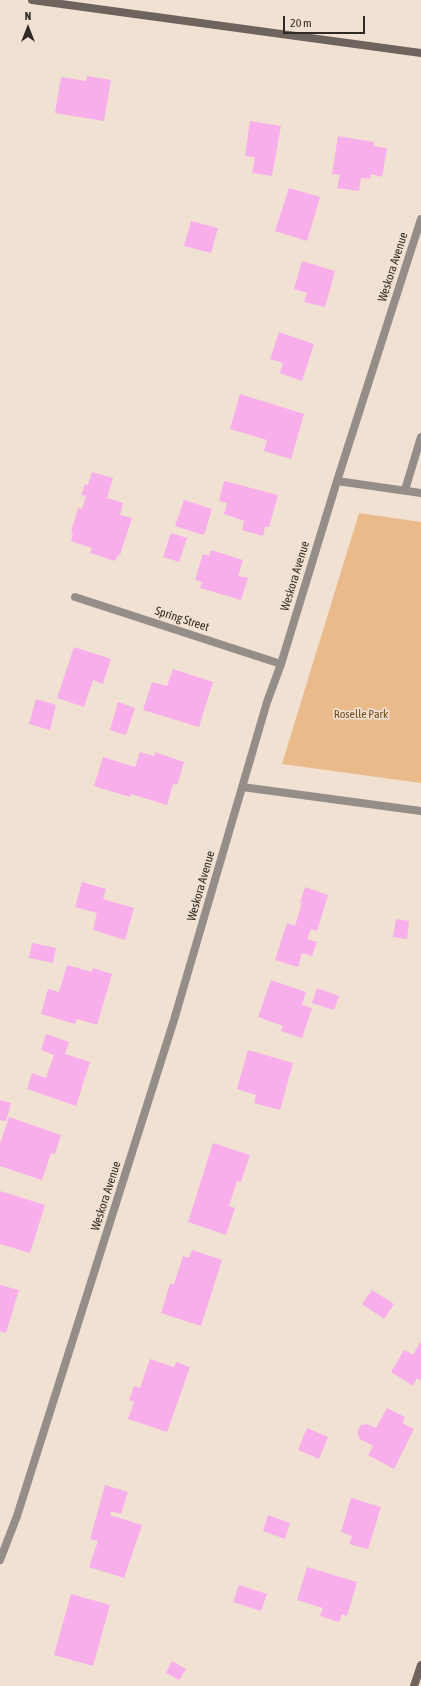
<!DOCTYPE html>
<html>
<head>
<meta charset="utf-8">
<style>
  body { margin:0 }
  #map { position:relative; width:421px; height:1686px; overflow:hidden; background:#f0e1d2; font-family:"Asap Condensed",sans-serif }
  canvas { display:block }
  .north { position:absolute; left:8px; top:8px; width:40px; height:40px; -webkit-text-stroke:3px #f0e1d2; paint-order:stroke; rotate:0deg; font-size:11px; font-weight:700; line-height:16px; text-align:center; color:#302a24 }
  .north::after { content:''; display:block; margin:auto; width:14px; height:18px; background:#302a24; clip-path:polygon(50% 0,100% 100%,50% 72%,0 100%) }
  .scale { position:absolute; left:283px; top:16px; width:82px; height:18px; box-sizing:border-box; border:2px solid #302a24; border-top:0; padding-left:5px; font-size:12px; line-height:14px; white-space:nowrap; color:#302a24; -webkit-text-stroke:3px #f0e1d2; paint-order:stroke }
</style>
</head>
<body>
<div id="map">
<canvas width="421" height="1686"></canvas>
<div class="north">N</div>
<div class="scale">20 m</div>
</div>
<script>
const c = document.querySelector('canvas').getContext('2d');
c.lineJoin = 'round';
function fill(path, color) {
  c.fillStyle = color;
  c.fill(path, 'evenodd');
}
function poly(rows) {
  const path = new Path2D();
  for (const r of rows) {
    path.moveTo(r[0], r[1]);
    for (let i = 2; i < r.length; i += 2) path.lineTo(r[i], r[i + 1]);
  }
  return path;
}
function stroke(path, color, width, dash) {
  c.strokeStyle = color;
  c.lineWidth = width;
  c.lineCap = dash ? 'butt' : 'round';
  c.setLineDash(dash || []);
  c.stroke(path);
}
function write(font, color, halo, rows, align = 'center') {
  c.font = font + ' "Asap Condensed",sans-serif';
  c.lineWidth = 3.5;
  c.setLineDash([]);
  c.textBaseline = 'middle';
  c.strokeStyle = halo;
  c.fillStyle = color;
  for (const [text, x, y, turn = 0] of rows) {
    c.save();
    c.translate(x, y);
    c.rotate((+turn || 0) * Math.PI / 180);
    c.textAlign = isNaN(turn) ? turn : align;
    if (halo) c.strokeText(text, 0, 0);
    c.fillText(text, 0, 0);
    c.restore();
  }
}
fill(poly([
  [359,513,421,522,421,783,282,764]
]), '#eaba8a');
fill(poly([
  [87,76,111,80,104,121,55,113,61,77,86,81],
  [250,121,281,126,272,176,252,173,255,157,245,156],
  [338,136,374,142,374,146,387,148,382,177,371,174,370,179,361,178,359,191,337,188,340,175,332,174],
  [289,188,320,197,307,241,275,231],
  [191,221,218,228,211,253,184,246],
  [302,261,335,271,325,307,304,302,307,293,294,289],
  [279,332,314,344,302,381,280,373,283,363,270,359],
  [240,394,304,414,291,459,264,451,267,440,230,429],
  [92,472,113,478,107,498,123,503,120,515,132,518,120,555,118,555,115,561,90,553,92,548,71,541,73,533,71,532,78,508,82,509,86,496,81,495,85,484,88,485],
  [224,481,278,495,269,527,265,527,263,536,242,530,244,521,224,514,227,503,219,501],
  [184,500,212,509,204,535,175,526],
  [171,533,187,538,179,562,163,557],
  [211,550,243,560,238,576,248,578,241,600,200,588,202,582,195,580,203,554,209,556],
  [74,647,111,659,103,684,93,680,84,707,57,698],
  [173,669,213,682,199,727,143,710,152,682,167,686],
  [36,699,56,705,50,730,29,724],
  [118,702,135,708,126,735,110,730],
  [140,752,154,756,155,752,184,762,177,785,173,784,167,805,131,794,130,797,94,786,103,757,135,767],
  [82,882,106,889,103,899,134,908,125,940,93,930,97,913,75,907],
  [305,887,328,895,317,931,311,929,307,939,317,942,312,956,302,953,298,967,275,960,287,923,295,926,302,903,300,903],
  [396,919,409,921,407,939,393,937],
  [32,943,56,948,53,963,29,958],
  [67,965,92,972,93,968,112,974,97,1025,77,1019,75,1024,41,1014,48,989,59,992],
  [271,980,306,992,302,1005,312,1008,302,1038,281,1031,283,1026,258,1017],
  [317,988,339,996,334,1010,312,1003],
  [46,1034,69,1042,65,1054,90,1062,76,1106,27,1089,32,1073,46,1078,54,1055,41,1050],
  [248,1050,293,1063,280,1110,254,1103,256,1095,237,1089],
  [0,1100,11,1103,6,1121,0,1120],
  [9,1117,61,1135,55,1154,51,1153,42,1180,0,1166,0,1144],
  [213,1143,250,1155,241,1182,237,1181,229,1206,235,1208,226,1235,188,1222],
  [0,1191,45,1205,30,1253,0,1244],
  [192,1250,222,1260,201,1326,161,1313,170,1284,174,1284,183,1256,189,1258],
  [0,1285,19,1290,6,1333,0,1331],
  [372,1290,394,1304,384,1319,362,1304],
  [421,1341,421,1381,417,1378,413,1386,391,1372,404,1350,413,1355],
  [150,1359,174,1367,176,1362,190,1367,167,1432,128,1419,134,1402,129,1400,134,1386,140,1388],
  [387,1408,405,1417,402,1423,414,1429,394,1469,368,1455,373,1446,360,1439,357,1432,361,1425,367,1424,376,1428],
  [307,1428,328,1437,319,1459,298,1450],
  [105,1485,128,1492,121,1514,111,1511,110,1515,142,1525,124,1578,89,1567,98,1541,90,1539],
  [351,1498,381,1507,368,1549,349,1544,352,1536,341,1532],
  [268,1515,290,1523,285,1539,263,1531],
  [307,1567,357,1582,347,1616,342,1614,339,1622,320,1616,323,1608,297,1600],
  [239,1585,267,1594,261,1611,233,1602],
  [71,1594,110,1605,93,1666,54,1655],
  [172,1661,186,1669,179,1680,166,1673]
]), '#f9aeec');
stroke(poly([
  [405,490,421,437]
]), '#958d88', 8);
stroke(poly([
  [337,481,421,493],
  [75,597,281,664],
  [242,787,421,811],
  [0,1560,17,1516,174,1020,267,702,281,664,337,481,421,219]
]), '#958d88', 8);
stroke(poly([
  [32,0,421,53],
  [414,1686,421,1665]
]), '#6f645d', 8);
write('12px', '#302a24', '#f0e1d2', [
  ["Weskora Avenue",393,267,-72],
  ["Weskora Avenue",295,576,-73],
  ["Spring Street",182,619,18],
  ["Weskora Avenue",201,886,-74],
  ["Weskora Avenue",106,1196,-72]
]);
write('12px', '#744914', '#f0e1d2', [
  ["Roselle Park",361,714]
]);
</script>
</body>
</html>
